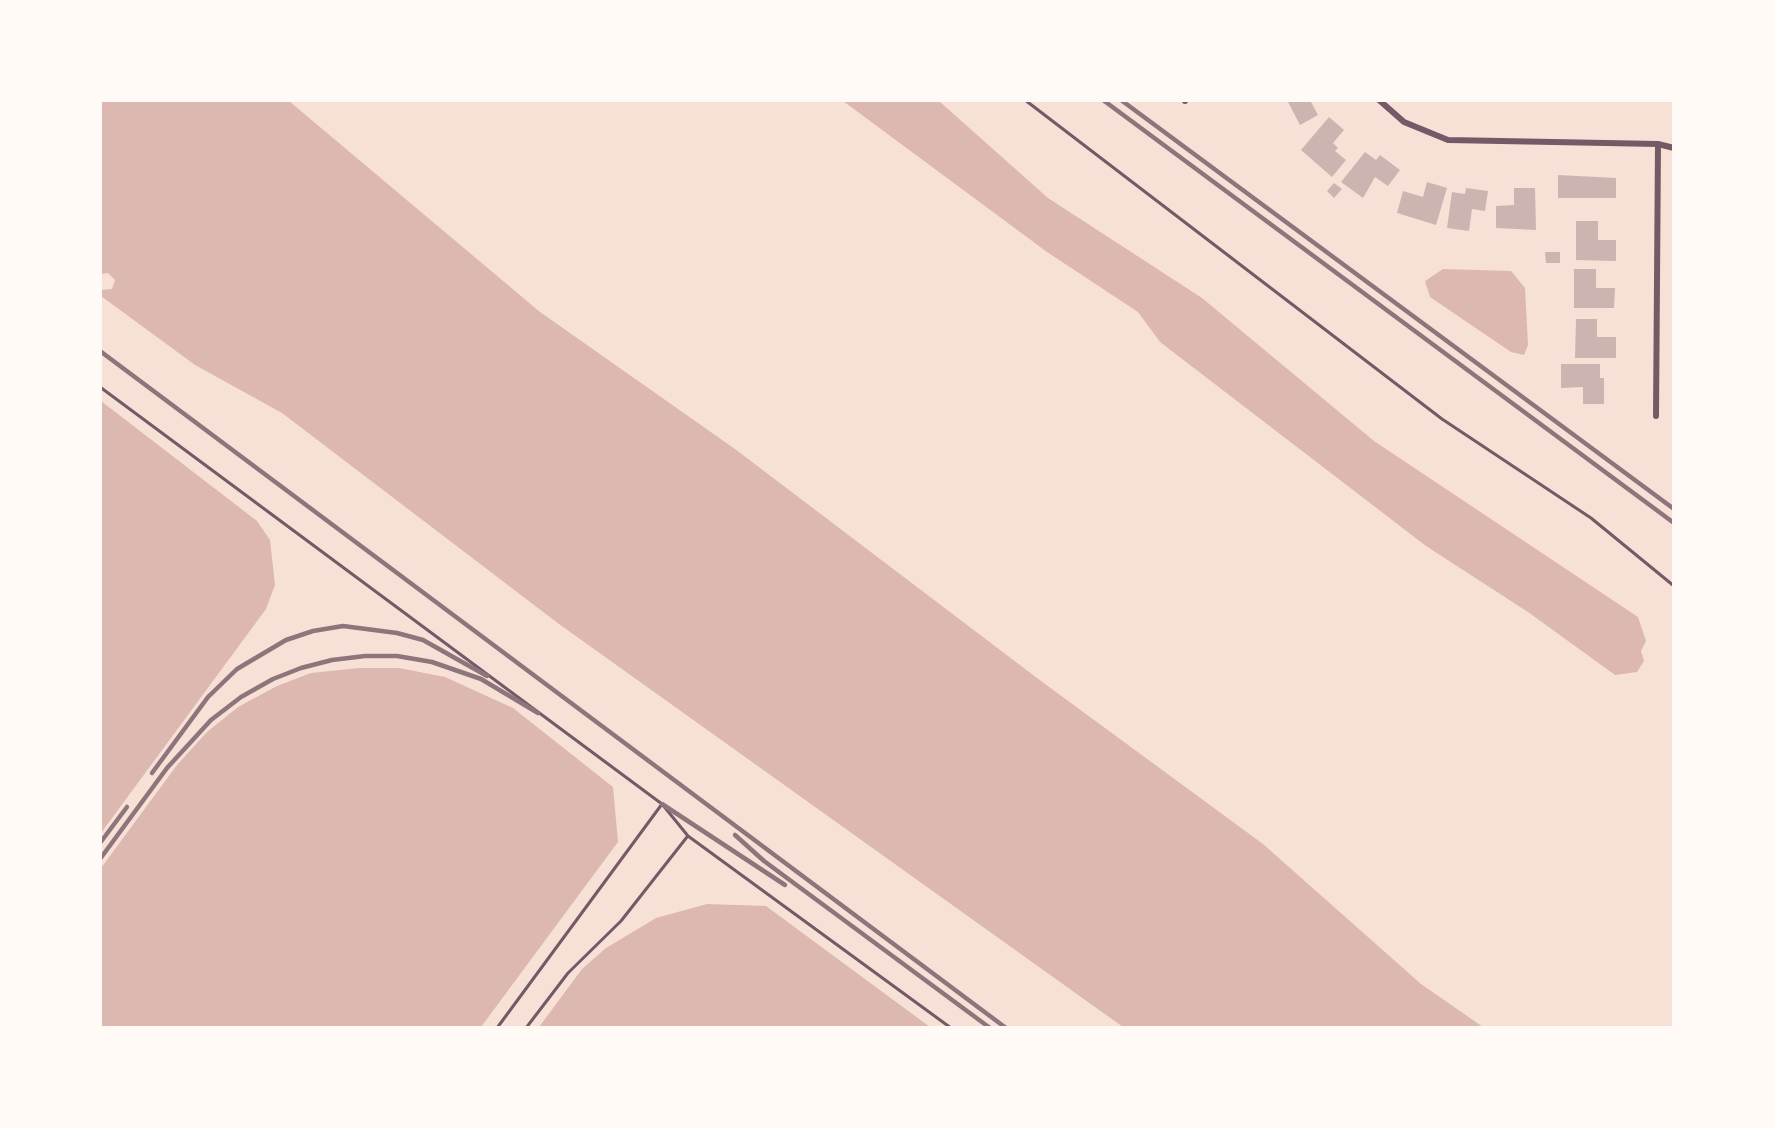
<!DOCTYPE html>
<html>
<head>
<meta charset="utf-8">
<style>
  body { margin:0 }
  #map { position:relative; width:1774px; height:1128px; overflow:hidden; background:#f7e1d7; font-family:Ubuntu,sans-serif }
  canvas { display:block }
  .frame { position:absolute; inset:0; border:102px solid #fffaf5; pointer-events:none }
</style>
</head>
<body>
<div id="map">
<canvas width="1774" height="1128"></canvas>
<div class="frame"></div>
</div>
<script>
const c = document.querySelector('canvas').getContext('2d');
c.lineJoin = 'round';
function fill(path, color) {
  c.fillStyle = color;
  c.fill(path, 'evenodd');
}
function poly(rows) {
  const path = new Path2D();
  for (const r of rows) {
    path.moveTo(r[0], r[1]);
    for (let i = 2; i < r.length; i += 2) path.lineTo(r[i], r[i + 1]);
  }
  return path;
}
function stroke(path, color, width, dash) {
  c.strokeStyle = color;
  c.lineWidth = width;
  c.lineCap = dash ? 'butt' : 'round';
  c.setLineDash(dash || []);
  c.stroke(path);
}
fill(poly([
  [101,100,289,101,540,312,735,449,1041,681,1263,844,1421,984,1483,1027,1123,1027,559,624,282,413,195,365,101,296,101,290,112,289,115,280,108,273,101,274],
  [843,101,939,101,1048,198,1202,298,1374,441,1638,617,1646,641,1641,651,1644,661,1637,672,1615,675,1528,612,1426,546,1160,342,1138,312,1047,252],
  [1443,269,1511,271,1525,288,1528,345,1524,355,1511,352,1430,297,1425,281],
  [101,401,257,521,270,540,275,585,266,609,101,833],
  [359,668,399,668,445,677,513,708,613,787,618,842,481,1027,101,1027,101,868,177,765,207,732,238,707,277,686,311,673],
  [707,904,766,906,930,1027,539,1027,582,969,606,948,656,918]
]), '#dcb8b0');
fill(poly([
  [1287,100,1310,100,1318,115,1300,125],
  [1329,117,1344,130,1333,143,1338,148,1335,151,1346,160,1332,177,1301,150],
  [1365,152,1376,160,1380,155,1400,170,1388,186,1375,177,1363,198,1341,182],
  [1558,175,1616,178,1616,198,1558,198],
  [1427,182,1447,188,1436,225,1397,213,1403,191,1423,197],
  [1334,183,1342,189,1334,198,1327,191],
  [1466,188,1488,191,1485,211,1472,209,1469,231,1447,228,1452,192,1465,194],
  [1514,188,1535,188,1536,230,1496,228,1496,206,1514,205],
  [1576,221,1598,221,1598,240,1616,240,1616,261,1576,260],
  [1545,252,1560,252,1560,263,1546,263],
  [1574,269,1596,269,1596,288,1615,288,1614,308,1574,308],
  [1576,319,1597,319,1597,337,1616,337,1616,358,1575,358],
  [1561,364,1600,364,1600,378,1604,378,1604,404,1583,404,1583,387,1561,388]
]), '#ccb4b1');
stroke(poly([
  [1025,100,1442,419,1591,518,1674,586],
  [100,387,662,804,688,836,951,1028],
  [497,1028,662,804],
  [526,1028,568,973,621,921,687,837]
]), '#755966', 3);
stroke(poly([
  [1185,100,1185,101],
  [1379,100,1404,122,1448,140,1658,144,1674,148],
  [1656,416,1658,144]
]), '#755966', 6);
stroke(poly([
  [1103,100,1674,523],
  [1121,100,1674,509],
  [100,351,1006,1028],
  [152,773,208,697,237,669,286,640,313,631,343,626,397,633,423,640,487,676],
  [662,804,785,885],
  [735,835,764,861,990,1028],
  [100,843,127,807],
  [100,859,167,768,211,720,241,697,273,679,301,668,332,660,365,656,397,656,432,662,481,679,538,713]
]), '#8f747c', 4.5);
</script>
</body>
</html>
